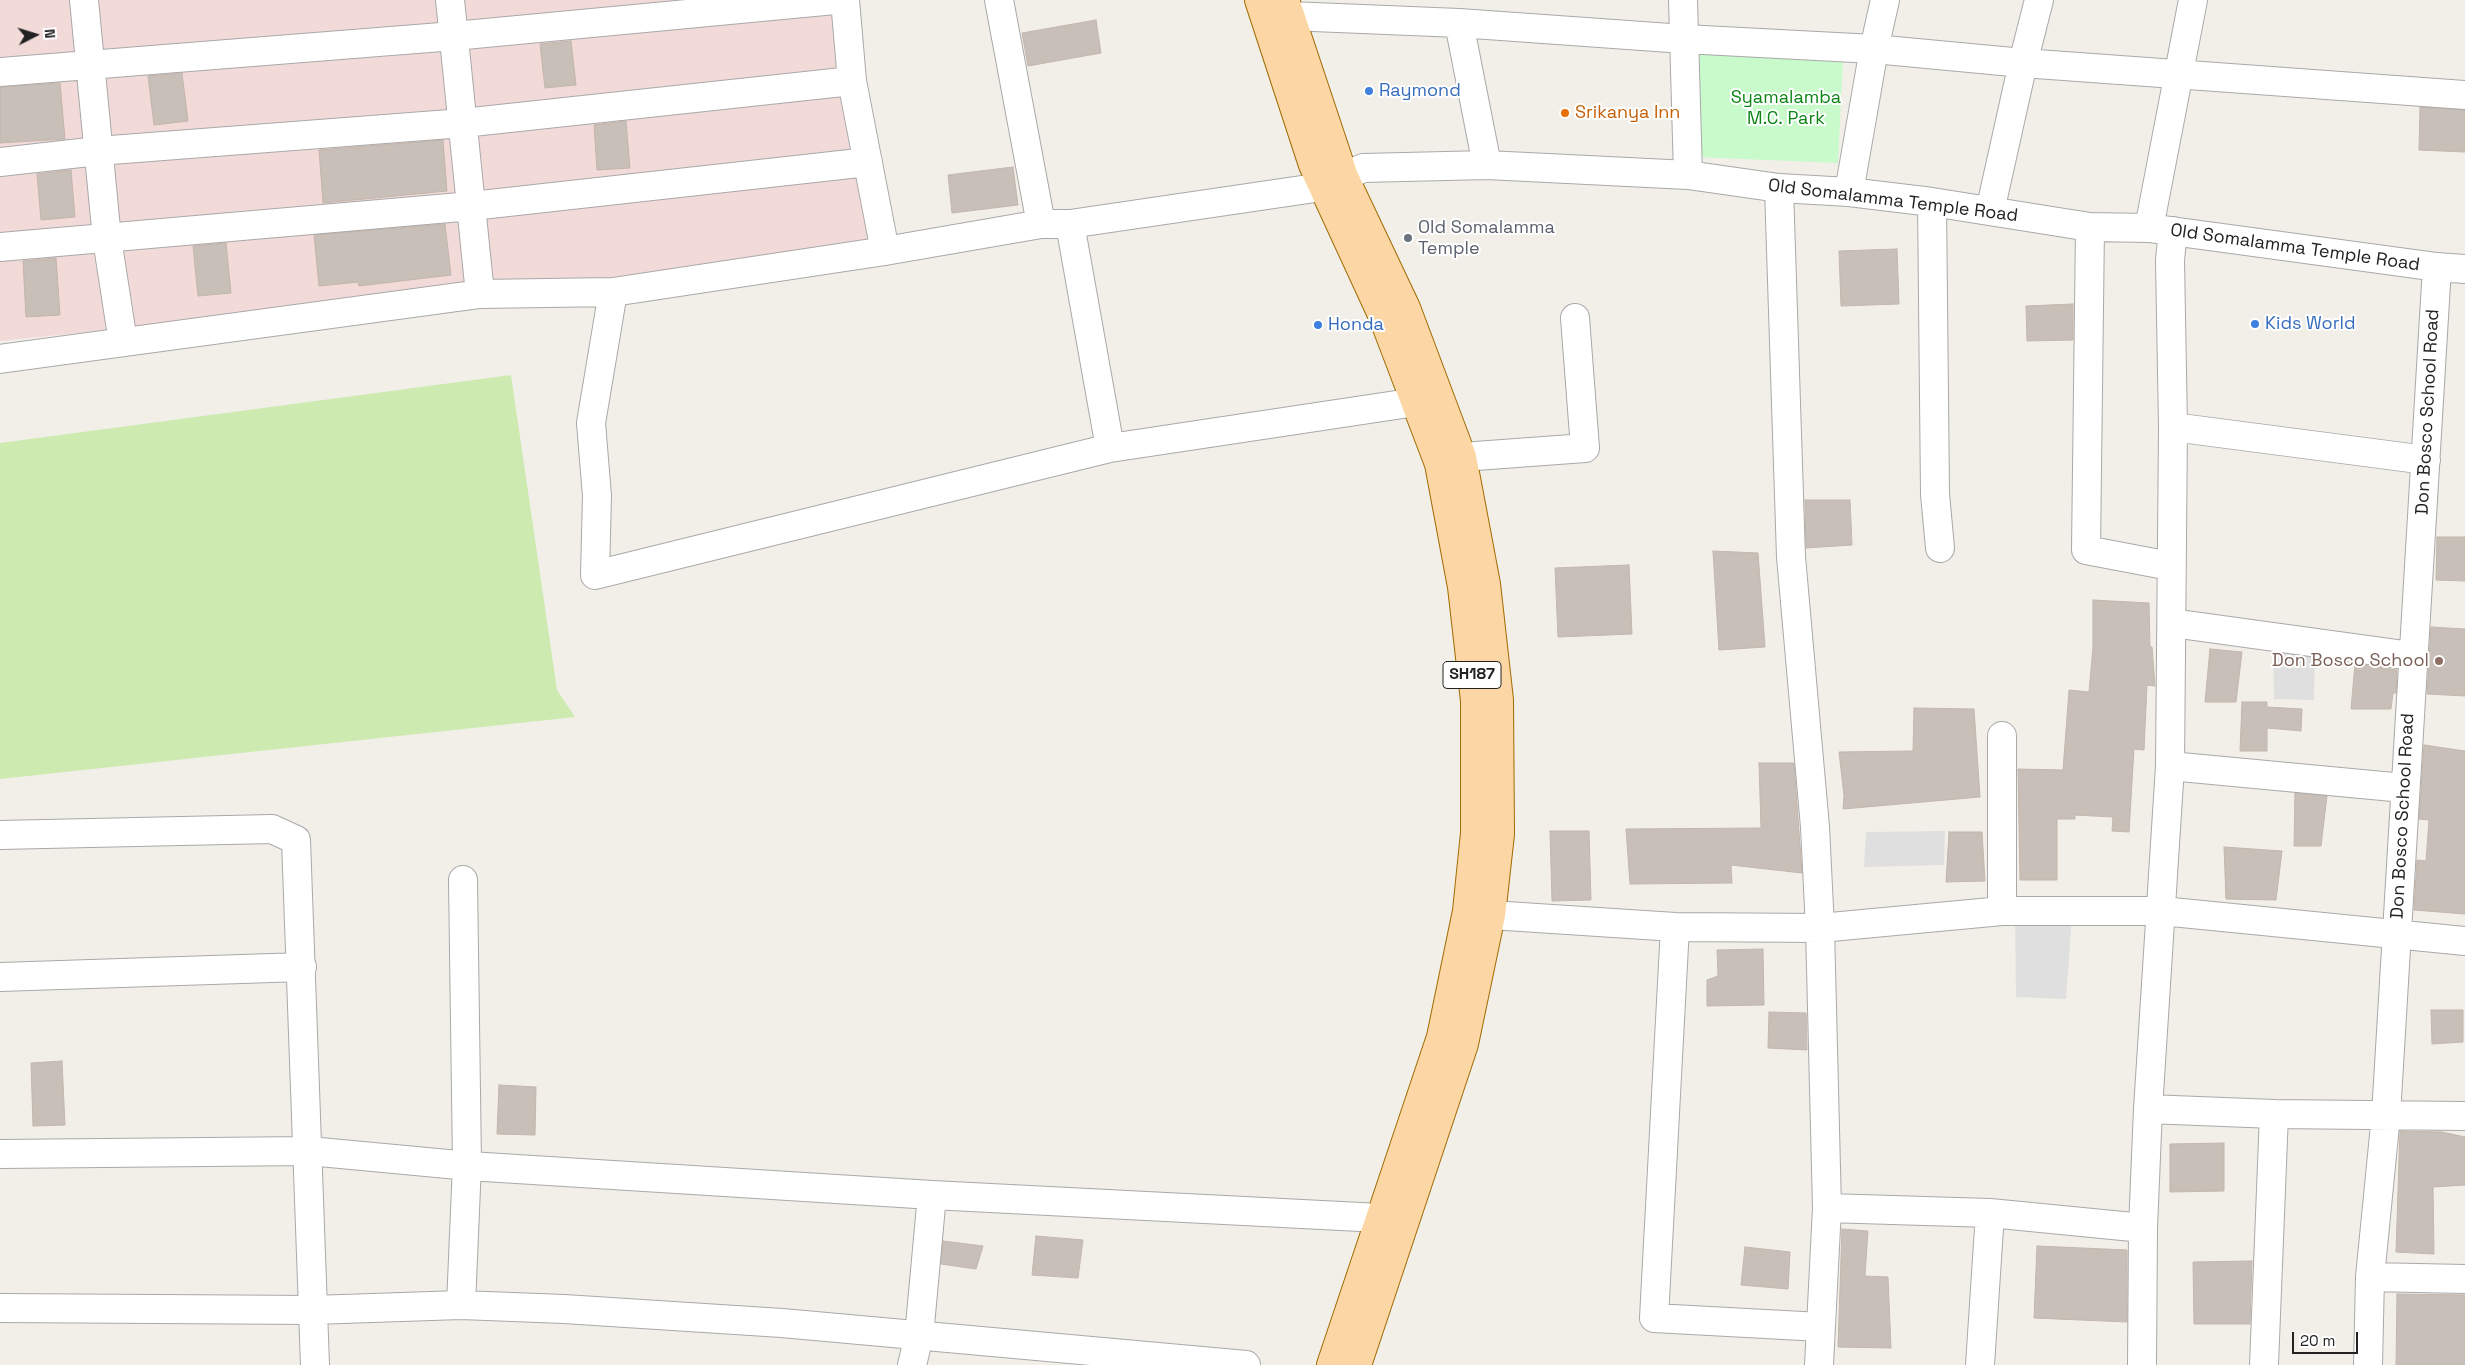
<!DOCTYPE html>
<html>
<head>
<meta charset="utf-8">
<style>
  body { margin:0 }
  #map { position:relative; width:2465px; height:1365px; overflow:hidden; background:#f2efe9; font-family:"Space Grotesk",sans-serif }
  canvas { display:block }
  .north { position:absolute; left:10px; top:10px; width:50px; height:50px; -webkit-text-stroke:4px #fff; paint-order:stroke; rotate:85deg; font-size:14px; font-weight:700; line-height:20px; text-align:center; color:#222 }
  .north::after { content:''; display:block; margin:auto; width:18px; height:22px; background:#222; clip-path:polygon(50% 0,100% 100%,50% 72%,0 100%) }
  .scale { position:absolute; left:2292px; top:1332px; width:66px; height:22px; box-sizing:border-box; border:2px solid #222; border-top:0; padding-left:6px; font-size:15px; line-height:18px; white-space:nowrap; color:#222; -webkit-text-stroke:4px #fff; paint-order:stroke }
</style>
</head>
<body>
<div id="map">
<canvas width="2465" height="1365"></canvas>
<div class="north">N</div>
<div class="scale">20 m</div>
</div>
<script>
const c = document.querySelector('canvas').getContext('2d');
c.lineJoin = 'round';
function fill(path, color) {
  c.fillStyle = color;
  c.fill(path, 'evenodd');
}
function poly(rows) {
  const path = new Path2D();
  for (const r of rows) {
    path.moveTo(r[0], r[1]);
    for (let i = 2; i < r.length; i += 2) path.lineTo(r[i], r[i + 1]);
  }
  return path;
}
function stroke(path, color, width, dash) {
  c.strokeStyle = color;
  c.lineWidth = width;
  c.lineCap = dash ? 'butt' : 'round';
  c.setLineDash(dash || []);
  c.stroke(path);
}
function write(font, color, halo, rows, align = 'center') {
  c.font = font + ' "Space Grotesk",sans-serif';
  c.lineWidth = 4;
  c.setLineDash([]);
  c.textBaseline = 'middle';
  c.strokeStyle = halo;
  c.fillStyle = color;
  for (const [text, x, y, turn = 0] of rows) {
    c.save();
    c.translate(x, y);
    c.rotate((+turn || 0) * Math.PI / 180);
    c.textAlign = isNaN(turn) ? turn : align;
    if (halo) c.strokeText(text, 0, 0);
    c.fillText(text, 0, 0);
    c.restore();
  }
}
fill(poly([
  [2273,645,2315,647,2314,700,2274,699],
  [1945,831,1944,865,1864,867,1866,832],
  [2015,915,2072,916,2066,999,2016,997]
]), '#e0dfdf');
fill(poly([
  [0,0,845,0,885,251,0,341]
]), '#f2dad9');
fill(poly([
  [511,375,557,690,575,717,0,779,0,443]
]), '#cdebb0');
fill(poly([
  [1699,53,1843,59,1838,163,1695,157]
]), '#c8facc');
const building = poly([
  [1096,20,1101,53,1028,66,1022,33,1096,20],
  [571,41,576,85,545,88,540,44,571,41],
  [182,73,188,121,154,125,148,76,182,73],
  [60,83,65,139,0,143,0,87,60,83],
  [2420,107,2465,110,2465,152,2419,150,2420,107],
  [626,121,630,168,597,170,594,125,626,121],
  [443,140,447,191,323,203,319,150,443,140],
  [1013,167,1018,205,952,213,948,175,1013,167],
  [71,170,75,217,41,220,37,174,71,170],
  [445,224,451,275,359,286,358,282,319,286,314,235,445,224],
  [226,243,231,293,198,296,193,246,226,243],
  [1897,249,1899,304,1841,306,1839,251,1897,249],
  [56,258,60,315,26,317,23,261,56,258],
  [2073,304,2073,340,2027,341,2026,306,2073,304],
  [1805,500,1850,500,1852,545,1806,548,1805,500],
  [2437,537,2465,537,2465,581,2436,580,2437,537],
  [1713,551,1758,553,1765,647,1719,650,1713,551],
  [1629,565,1632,634,1558,637,1555,568,1629,565],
  [2093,600,2149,603,2150,647,2152,647,2155,686,2147,685,2144,750,2134,749,2129,832,2112,831,2113,817,2075,815,2075,819,2057,819,2057,880,2020,880,2018,769,2063,770,2069,690,2089,692,2093,647,2093,600],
  [2431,627,2465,629,2465,696,2427,694,2431,627],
  [2210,649,2242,652,2236,702,2205,702,2210,649],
  [2355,664,2397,670,2396,693,2393,693,2391,709,2351,709,2355,664],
  [2242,702,2267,702,2267,707,2302,709,2301,731,2267,728,2267,751,2240,751,2242,702],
  [1914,708,1974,709,1980,797,1843,809,1844,796,1839,752,1913,751,1914,708],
  [2424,745,2465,751,2465,914,2414,910,2417,860,2426,861,2429,820,2419,819,2424,745],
  [1759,763,1794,763,1802,873,1731,865,1732,883,1630,884,1626,829,1761,828,1759,763],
  [2295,793,2327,796,2321,846,2294,846,2295,793],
  [1550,831,1589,831,1591,900,1552,901,1550,831],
  [1949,832,1982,832,1985,881,1946,882,1949,832],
  [2224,847,2282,851,2276,900,2226,899,2224,847],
  [1763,949,1764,1005,1707,1006,1707,980,1718,976,1717,950,1763,949],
  [2431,1010,2463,1010,2463,1042,2432,1044,2431,1010],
  [1769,1012,1806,1013,1807,1050,1768,1048,1769,1012],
  [62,1061,65,1125,33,1126,31,1063,62,1061],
  [499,1085,536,1087,535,1135,497,1134,499,1085],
  [2400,1131,2442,1132,2465,1137,2465,1185,2433,1187,2434,1254,2396,1252,2400,1131],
  [2224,1143,2224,1191,2170,1192,2170,1144,2224,1143],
  [1842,1229,1868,1231,1865,1276,1888,1277,1891,1348,1838,1347,1842,1229],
  [1036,1236,1083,1240,1078,1278,1032,1275,1036,1236],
  [943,1241,983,1246,976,1269,941,1264,943,1241],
  [2037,1246,2127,1250,2127,1322,2034,1318,2037,1246],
  [1745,1247,1790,1252,1788,1289,1741,1285,1745,1247],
  [2252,1261,2250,1324,2194,1324,2193,1262,2252,1261],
  [2397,1294,2465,1295,2465,1365,2396,1365,2397,1294]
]);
fill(building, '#c7bfb8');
stroke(building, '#c4b6ab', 1);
const minor = poly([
  [84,0,107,239,123,342],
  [450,0,480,294],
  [845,0,852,81,885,251],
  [999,0,1041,224],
  [1683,0,1688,175],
  [1289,16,1459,23,1684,39,1874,49,2023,63,2465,95],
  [1459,23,1487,165],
  [0,72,454,36,835,0],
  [0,162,98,151,463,123,852,81],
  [1779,188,1791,557,1815,827,1820,928,1827,1208,1819,1365],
  [1849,192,1874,49,1885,0],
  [1932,202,1935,494,1940,548],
  [1990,211,2023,63,2039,0],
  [1070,224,1110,448],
  [2090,227,2086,550,2170,566],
  [2149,228,2193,0],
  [0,247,472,206,868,162],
  [613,292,591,423,597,496,595,575,1110,448,1416,402],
  [0,359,480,294,613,292,885,251,1041,224,1070,224,1322,187,1363,168,1487,165,1688,175,1779,188,1849,192,1932,202,2090,227,2149,228,2437,267,2465,269],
  [2173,427,2426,460],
  [1462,457,1585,448,1575,318],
  [2172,623,2412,656],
  [2002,736,2002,911],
  [2170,766,2404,788],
  [0,835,272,829,296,840,315,1365],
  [1491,915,1675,927,1820,928,2002,911,2162,911,2465,941],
  [1675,927,1654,1318,1821,1327],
  [0,977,302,967],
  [2148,1109,2274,1114,2465,1116],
  [0,1154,309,1151,469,1166,932,1195,1380,1218],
  [1827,1208,1990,1213,2143,1228],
  [2370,1277,2465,1279],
  [461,1305,467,1164,463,880],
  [0,1308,313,1310,461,1305,564,1309,782,1323,1246,1365],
  [912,1365,919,1336,932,1195],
  [1980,1365,1990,1213],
  [2142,1365,2143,1228,2148,1109,2170,766,2173,427,2170,260,2173,231],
  [2264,1365,2274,1114],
  [2368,1365,2370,1277,2386,1115,2437,267]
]);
const major = poly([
  [1259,0,1313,165,1383,317,1439,464,1462,587,1475,701,1475,833,1467,911,1441,1037,1331,1365],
  [1285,0,1344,177,1406,308,1462,457,1486,584,1499,700,1500,834,1491,915,1464,1044,1357,1365]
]);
stroke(minor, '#a9a9a9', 30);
stroke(major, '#a06b00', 30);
stroke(minor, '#fff', 28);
stroke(major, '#fcd6a4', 28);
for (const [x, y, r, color] of [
  [1369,91,5,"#3f7fe0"],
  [1565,113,5,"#e8710a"],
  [1408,238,5,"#6b7280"],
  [2255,324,5,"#3f7fe0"],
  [1318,325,5,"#3f7fe0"],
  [2439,661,5,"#8d6e63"]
]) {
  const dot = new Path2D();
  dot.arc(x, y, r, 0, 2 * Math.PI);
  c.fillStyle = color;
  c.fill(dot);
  stroke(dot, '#fff', 2);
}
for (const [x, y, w] of [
  [1472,675,58]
]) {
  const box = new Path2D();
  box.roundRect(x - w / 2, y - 13.5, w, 27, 4);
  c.fillStyle = '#fff';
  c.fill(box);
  stroke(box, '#222', 1);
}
write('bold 16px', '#222', null, [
  ["SH187",1472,675]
]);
write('18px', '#366cbe', '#fff', [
  ["Raymond",1379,91],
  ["Kids World",2265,324],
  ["Honda",1328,325]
], 'left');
write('18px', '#0c8416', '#fff', [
  ["Syamalamba",1786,98],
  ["M.C. Park",1786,119]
]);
write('18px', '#c56008', '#fff', [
  ["Srikanya Inn",1575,113]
], 'left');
write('18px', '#222', '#fff', [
  ["Old Somalamma Temple Road",1893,201,7],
  ["Old Somalamma Temple Road",2295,248,8],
  ["Don Bosco School Road",2428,412,-87],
  ["Don Bosco School Road",2403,816,-87]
]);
write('18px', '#5b616d', '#fff', [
  ["Old Somalamma",1418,228],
  ["Temple",1418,249]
], 'left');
write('18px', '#785e54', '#fff', [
  ["Don Bosco School",2429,661]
], 'right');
</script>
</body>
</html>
